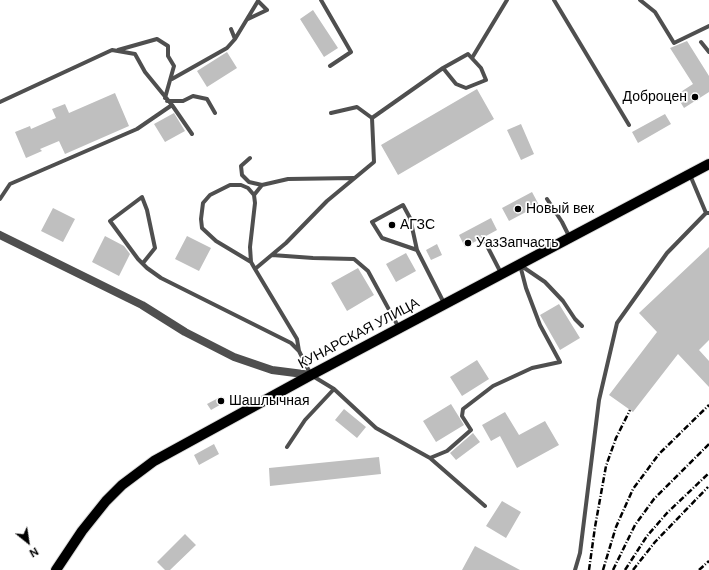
<!DOCTYPE html>
<html>
<head>
<meta charset="utf-8">
<style>
  body { margin:0 }
  #map { position:relative; width:709px; height:570px; overflow:hidden; background:#fff; font-family:"DM Sans",sans-serif }
  canvas { display:block }
  .north { position:absolute; left:8px; top:522px; width:40px; height:40px; -webkit-text-stroke:3px #fff; paint-order:stroke; rotate:150deg; font-size:11px; font-weight:700; line-height:16px; text-align:center; color:#000 }
  .north::after { content:''; display:block; margin:auto; width:14px; height:18px; background:#000; clip-path:polygon(50% 0,100% 100%,50% 72%,0 100%) }
</style>
</head>
<body>
<div id="map">
<canvas width="709" height="570"></canvas>
<div class="north">N</div>
</div>
<script>
const c = document.querySelector('canvas').getContext('2d');
c.lineJoin = 'round';
function fill(path, color) {
  c.fillStyle = color;
  c.fill(path, 'evenodd');
}
function poly(rows) {
  const path = new Path2D();
  for (const r of rows) {
    path.moveTo(r[0], r[1]);
    for (let i = 2; i < r.length; i += 2) path.lineTo(r[i], r[i + 1]);
  }
  return path;
}
function stroke(path, color, width, dash) {
  c.strokeStyle = color;
  c.lineWidth = width;
  c.lineCap = dash ? 'butt' : 'round';
  c.setLineDash(dash || []);
  c.stroke(path);
}
function write(font, color, halo, rows, align = 'center') {
  c.font = font + ' "DM Sans",sans-serif';
  c.lineWidth = 3.5;
  c.setLineDash([]);
  c.textBaseline = 'middle';
  c.strokeStyle = halo;
  c.fillStyle = color;
  for (const [text, x, y, turn = 0] of rows) {
    c.save();
    c.translate(x, y);
    c.rotate((+turn || 0) * Math.PI / 180);
    c.textAlign = isNaN(turn) ? turn : align;
    if (halo) c.strokeText(text, 0, 0);
    c.fillText(text, 0, 0);
    c.restore();
  }
}
fill(poly([
  [313,10,338,48,324,57,300,19],
  [687,41,709,76,709,92,684,108,676,95,693,84,670,48],
  [227,52,237,68,207,87,197,71],
  [477,89,494,119,398,175,381,145],
  [115,93,129,126,65,154,59,141,40,149,42,151,26,158,15,132,30,126,31,129,56,118,52,109,65,104,69,113],
  [174,113,185,131,165,142,154,124],
  [665,114,671,124,638,143,632,132],
  [521,124,534,154,521,160,507,130],
  [532,192,539,205,509,221,502,208],
  [53,208,75,219,63,242,41,231],
  [491,218,497,230,486,236,481,235,480,239,465,247,459,235],
  [105,236,124,246,130,254,119,276,92,262],
  [187,236,211,248,199,271,175,259],
  [437,244,442,255,431,260,426,250],
  [709,247,709,340,699,350,709,361,709,387,678,354,633,412,609,395,657,332,639,313],
  [406,253,416,271,396,282,386,264],
  [358,268,374,295,347,311,331,283],
  [559,304,580,338,560,350,540,315],
  [477,360,489,379,462,396,450,377],
  [222,396,225,402,211,410,207,404],
  [451,404,464,425,436,442,423,421],
  [344,409,366,427,357,438,335,420],
  [505,412,519,435,545,421,559,445,517,468,500,436,491,441,482,425],
  [473,433,480,442,456,460,450,453],
  [214,444,219,454,199,465,194,455],
  [379,457,381,474,270,486,269,468],
  [502,501,521,512,506,538,486,526],
  [185,534,196,545,170,570,165,570,157,562],
  [475,546,520,570,462,570]
]), '#bfbfbf');
const primary = poly([
  [56,570,82,531,106,501,122,485,154,461,311,375,709,164]
]);
stroke(primary, '#dbdbdb', 12);
stroke(poly([
  [321,0,351,52,330,66],
  [554,0,629,125],
  [640,0,655,12,674,43,709,26],
  [235,39,258,1,267,10,248,19],
  [701,42,709,52],
  [118,50,157,39,168,46,168,56,174,66,165,98],
  [472,58,507,0],
  [172,79,227,48,235,39,231,29],
  [167,101,183,101,193,96,207,99,215,113],
  [0,102,112,50,135,54,145,72,172,105],
  [372,118,443,68,468,54,481,68,486,80,466,88,456,84,443,68],
  [250,158,241,166,242,175,249,182,262,185,288,179,354,178],
  [690,175,706,213],
  [254,195,262,185],
  [0,199,10,184,137,129,172,105,192,134],
  [547,199,562,222,570,238],
  [483,238,501,273],
  [417,250,382,238,372,222,403,205,410,218,417,250,445,305],
  [272,255,313,258,354,259,368,271,399,328],
  [251,262,250,247,255,203,254,195,248,188,241,185,230,185,210,195,203,203,201,219,202,228,216,241,251,262,255,269],
  [143,263,155,248,147,210,142,197,110,221,138,259,147,268,161,278,291,343,299,351,311,375,334,389,376,428,430,458,485,506],
  [299,351,297,339,255,269,286,243,327,201,374,162,372,118,357,107,331,113],
  [287,447,305,420,334,389],
  [430,458,447,451,471,430,462,416,463,409,493,386,532,368,560,362,540,325,526,288,520,265,545,282,563,301,575,319,582,326],
  [575,570,580,553,599,400,617,323,667,253,706,213,709,213]
]), '#4f4f4f', 4);
stroke(poly([
  [0,235,142,305,185,332,234,357,272,370,311,375]
]), '#4f4f4f', 8);
stroke(primary, '#000', 10);
stroke(poly([
  [589,570,595,527,606,466,616,438,630,410],
  [603,570,616,527,633,489,659,454,709,405],
  [613,570,635,525,654,499,709,444],
  [625,570,647,536,667,513,709,473],
  [633,570,655,542,708,487],
  [699,570,709,561]
]), '#000', 2.5, [6, 2, 1, 2]);
for (const [x, y, r, color] of [
  [695,97,4,"#000"],
  [518,209,4,"#000"],
  [392,225,4,"#000"],
  [468,243,4,"#000"],
  [221,401,4,"#000"]
]) {
  const dot = new Path2D();
  dot.arc(x, y, r, 0, 2 * Math.PI);
  c.fillStyle = color;
  c.fill(dot);
  stroke(dot, '#fff', 1.5);
}
write('14px', '#000', '#fff', [
  ["Доброцен",687,97,"right"],
  ["Новый век",526,209],
  ["АГЗС",400,225],
  ["УазЗапчасть",476,243],
  ["Шашлычная",229,401]
], 'left');
write('14px', '#000', '#fff', [
  ["КУНАРСКАЯ УЛИЦА",359,334,-28]
]);
</script>
</body>
</html>
